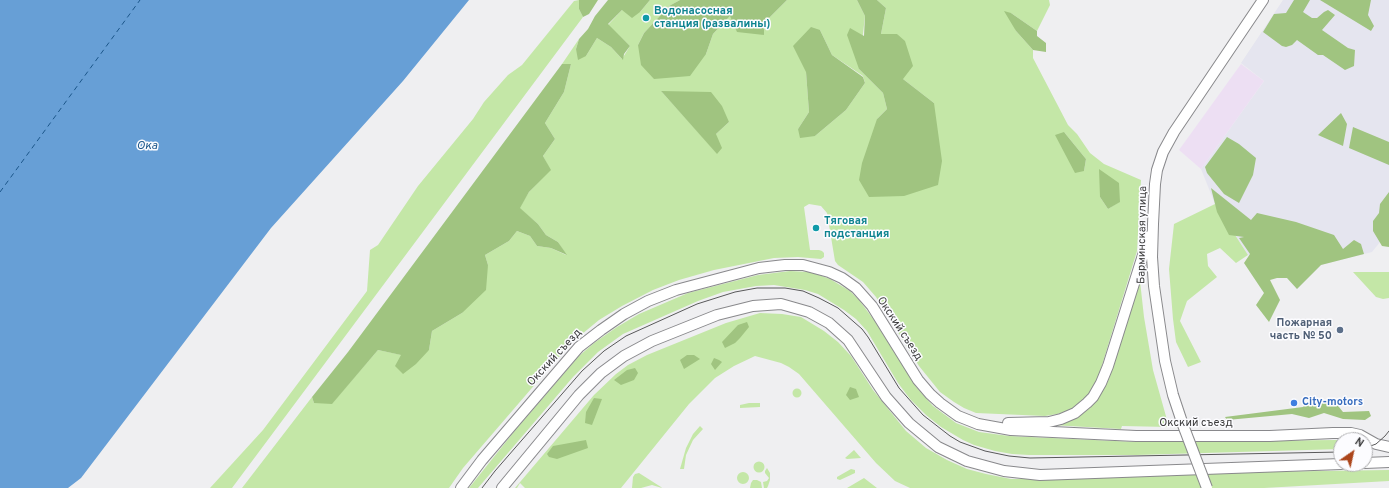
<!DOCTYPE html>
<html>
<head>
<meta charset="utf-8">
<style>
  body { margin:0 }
  #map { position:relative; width:1389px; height:488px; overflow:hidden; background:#efeff1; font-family:Overpass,sans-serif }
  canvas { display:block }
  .north { position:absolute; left:1333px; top:432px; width:40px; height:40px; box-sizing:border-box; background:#fcfcff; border:1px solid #afafb1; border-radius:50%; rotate:34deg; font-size:11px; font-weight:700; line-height:16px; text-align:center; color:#3c3c3d }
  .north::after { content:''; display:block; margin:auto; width:14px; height:18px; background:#ac461c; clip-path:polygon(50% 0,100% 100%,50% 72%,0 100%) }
</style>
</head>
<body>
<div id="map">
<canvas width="1389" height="488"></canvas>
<div class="north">N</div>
</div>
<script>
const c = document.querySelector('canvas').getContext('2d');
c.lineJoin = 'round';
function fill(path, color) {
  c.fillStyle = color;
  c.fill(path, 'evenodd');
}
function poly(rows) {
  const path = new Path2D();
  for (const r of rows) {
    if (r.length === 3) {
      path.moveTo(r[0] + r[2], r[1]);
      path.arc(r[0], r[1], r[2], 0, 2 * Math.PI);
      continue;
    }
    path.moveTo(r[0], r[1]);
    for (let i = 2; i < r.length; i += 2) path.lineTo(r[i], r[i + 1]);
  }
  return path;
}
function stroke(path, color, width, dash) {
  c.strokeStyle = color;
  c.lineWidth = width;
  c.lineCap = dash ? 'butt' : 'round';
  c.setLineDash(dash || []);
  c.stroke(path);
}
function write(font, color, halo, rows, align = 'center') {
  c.font = font + ' Overpass,sans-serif';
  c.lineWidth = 3;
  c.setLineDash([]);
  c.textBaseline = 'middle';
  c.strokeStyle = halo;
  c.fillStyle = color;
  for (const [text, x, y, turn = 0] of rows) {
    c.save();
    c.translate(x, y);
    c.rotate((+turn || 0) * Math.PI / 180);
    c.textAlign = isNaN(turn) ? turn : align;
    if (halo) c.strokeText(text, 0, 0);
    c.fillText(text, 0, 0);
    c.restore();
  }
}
fill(poly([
  [1283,0,1389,0,1389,231,1372,252,1321,265,1297,289,1287,278,1277,278,1248,255,1215,204,1201,169,1264,81,1241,63]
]), '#e5e5ef');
fill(poly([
  [1241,64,1264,81,1201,169,1179,150]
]), '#eddff3');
fill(poly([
  [579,0,579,9,583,17,232,488,210,488,263,430,367,291,370,250,378,245,418,186,473,119,484,102,508,75,522,65,574,1],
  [650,0,680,0,669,6,644,33,638,45,706,54,713,34,730,16,764,35,764,23,787,0,857,0,865,16,859,69,883,93,887,109,877,119,934,103,903,79,897,34,881,34,886,8,877,0,1049,0,1050,5,1037,31,1011,13,1016,31,1033,50,1033,58,1068,125,1077,134,1090,153,1104,164,1141,180,1137,251,1099,375,1092,390,1084,399,1070,410,1057,414,1045,416,976,413,964,408,954,402,940,392,919,366,876,297,863,282,838,265,835,261,827,213,821,206,809,204,804,207,810,250,819,250,822,251,824,253,824,257,821,259,798,257,774,258,714,270,679,280,653,290,622,306,599,320,576,339,556,360,463,468,449,488,242,488,312,397,314,403,332,403,378,350,402,355,429,350,432,331,462,313,488,265,485,255,509,241,517,231,530,236,537,246,551,248,566,255,558,242,546,235,538,224,519,208,529,192,550,170,543,156,555,139,545,123,564,92,571,64,562,64,579,39,576,49,586,56,597,38,611,47,622,59,630,46,608,25,622,10,640,12],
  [820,30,832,55,863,76,865,83,846,110,815,136,798,129,809,112,806,72],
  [661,91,729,122,716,134,717,153],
  [1064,132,1086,159,1084,171],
  [1100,170,1119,202,1108,209,1100,197],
  [1215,204,1248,255,1236,263,1220,248,1207,254,1208,266,1217,277,1187,301,1180,321,1201,362,1188,367,1176,342,1173,319,1169,269,1174,224],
  [790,271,809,272,819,275,830,279,850,291,859,300,874,320,916,387,933,406,956,423,979,432,1009,436,1137,442,1337,440,1341,440,1341,449,1136,455,1029,455,1012,454,995,451,974,445,963,440,941,427,926,415,910,399,898,383,867,331,856,319,844,310,818,294,805,290,774,285,756,286,723,292,698,301,623,334,598,352,573,377,478,488,469,488,513,433,579,356,594,343,617,327,639,314,688,293,758,275],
  [1353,272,1389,272,1389,298,1383,299,1376,297],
  [1140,281,1144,317,1153,370,1169,427,1122,426,1121,429,1052,425,1078,417,1090,408,1102,392,1109,379],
  [760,313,782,314,801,317,824,331,838,342,851,356,873,390,906,431,926,448,947,460,967,469,986,474,1011,479,1033,479,1185,473,1389,470,1389,481,1264,488,910,488,895,481,876,463,799,374,789,367,781,363,755,356,734,366,715,378,689,404,621,488,525,488,520,483,517,488,515,488,594,395,616,374,628,365,647,355,726,323],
  [797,393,4.5],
  [749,403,760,403,760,407,740,408,740,405],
  [700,426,703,429,693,440,686,455,684,469,680,469,686,448,693,434],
  [854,450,861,458,847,459,845,458],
  [759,467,5.5],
  [767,468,770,473,770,480,768,486,767,488,764,488,763,482,767,481,769,478,765,473,765,471],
  [851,469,855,470,855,473,840,480,837,479,837,477],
  [743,478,6],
  [639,473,661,487,662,488,652,485,641,488,632,488,633,477,635,474],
  [864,478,877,488,847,488],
  [753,480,757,480,761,482,762,488,750,488,751,483]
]), '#c4e7a7');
fill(poly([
  [579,0,598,0,589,14,583,17,579,9],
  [608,0,650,0,640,12,632,18,622,10,608,24,630,46,624,54,623,60,611,47,597,38,586,56,578,60,576,49,579,39,588,29,595,16],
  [680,0,787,0,764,23,764,35,737,32,730,16,713,34,706,54,690,76,654,79,641,65,638,45,644,33,669,6],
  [857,0,877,0,886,8,881,34,897,34,905,41,913,66,903,79,934,103,942,161,938,185,904,196,869,197,859,180,862,163,877,119,887,109,883,93,859,69,847,35,850,28,864,36,865,16],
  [1294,0,1310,0,1303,12,1312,18,1317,18,1324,12,1328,10,1335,15,1322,30,1348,48,1355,50,1354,66,1345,70,1323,55,1318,55,1297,40,1292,45,1286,47,1282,46,1263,32,1274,14,1286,13],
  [1320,0,1371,0,1368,15,1374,26,1371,31],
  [1004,11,1011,13,1037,31,1037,36,1046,43,1046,52,1033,50,1016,31],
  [811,27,820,30,832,55,863,77,865,83,846,110,815,136,800,138,798,129,809,112,806,72,793,46],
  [562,64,571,64,564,92,545,123,555,139,543,156,551,170,529,192,520,208,538,224,546,235,558,242,567,255,551,248,537,246,530,236,517,231,509,241,485,255,488,265,486,290,462,313,432,331,429,350,416,364,403,374,395,366,401,355,378,350,332,404,314,403,312,397,348,352],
  [661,91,711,92,722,106,729,122,716,134,722,148,717,154],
  [1341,113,1347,124,1343,146,1318,135],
  [1353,127,1389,142,1389,165,1349,148],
  [1064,132,1086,159,1084,171,1075,173,1055,135],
  [1227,137,1239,144,1256,158,1253,175,1239,203,1224,194,1207,173,1205,167],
  [1099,169,1119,183,1120,202,1108,209,1100,197],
  [1211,188,1251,220,1257,213,1296,222,1334,235,1343,249,1354,240,1361,244,1364,254,1321,265,1297,289,1287,278,1277,278,1270,280,1280,300,1269,322,1256,305,1264,293,1244,263,1250,254,1239,238,1244,237,1229,235,1217,212],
  [1389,192,1389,247,1382,246,1373,231,1373,221,1379,213,1380,204],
  [747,322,749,327,740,338,735,343,725,348,722,342,738,325],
  [687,355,694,355,700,359,684,369,680,360],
  [714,358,719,360,722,362,715,370,711,364],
  [635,368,638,373,634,380,621,385,614,380,627,370],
  [850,387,856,389,859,397,850,400,846,395],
  [594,398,602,399,592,425,585,423,586,412],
  [1321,401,1335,402,1343,412,1369,411,1371,416,1365,420,1343,419,1324,413,1309,418,1292,414,1227,420,1225,417,1303,407,1306,404],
  [586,440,588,448,557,459,549,457,547,454,553,446]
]), '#a0c480');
fill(poly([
  [0,0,469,0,403,81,271,228,81,478,68,488,0,488]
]), '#679fd6');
stroke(poly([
  [0,192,140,0]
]), '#1b568a', 1, [5, 4]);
const major = poly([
  [1008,423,1049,422,1061,419,1075,413,1087,403,1093,397,1101,383,1108,366,1149,236],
  [1183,425,1173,395,1165,361,1154,286,1152,257,1153,224,1155,184,1157,170,1163,152,1174,132,1263,0],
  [1365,463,1389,462],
  [461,488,482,460,579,347,601,330,624,314,648,301,676,290,759,268,785,265,803,265,829,272,842,278,856,288,872,306,918,380,930,394,940,403,958,416,978,424,1011,430,1136,436,1270,436,1333,433,1351,433,1360,435,1376,444,1389,447],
  [502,488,579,395,601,373,624,356,652,341,717,315,753,306,781,304,809,312,829,323,848,340,886,397,909,423,938,447,967,461,1004,471,1040,475,1341,464]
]);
stroke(major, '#89898c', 12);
stroke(major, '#fff', 10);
stroke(poly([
  [1365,448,1376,444,1385,436,1389,431],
  [482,488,495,471,582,371,604,351,626,336,697,304,735,292,757,288,785,288,803,291,819,298,838,308,862,329,868,337,899,388,923,415,950,436,960,442,985,451,1009,456,1030,458,1341,452]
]), '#59595a', 1);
const majorBridge = poly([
  [1183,425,1207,488]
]);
stroke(majorBridge, '#89898c', 12, []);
stroke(majorBridge, '#fff', 10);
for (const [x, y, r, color] of [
  [646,18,4,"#0f9aa8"],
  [816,228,4,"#0f9aa8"],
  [1340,330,4,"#5c6f8a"],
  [1294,403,4,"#3f7fe0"]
]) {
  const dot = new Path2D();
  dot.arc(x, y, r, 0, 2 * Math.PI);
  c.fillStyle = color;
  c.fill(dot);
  stroke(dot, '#fcfcff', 1.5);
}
write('bold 11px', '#0d838f', '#fcfcff', [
  ["Водонасосная",654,12],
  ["станция (развалины)",654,25],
  ["Тяговая",824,222],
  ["подстанция",824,235]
], 'left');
write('11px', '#3c3c3d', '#fcfcff', [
  ["Барминская улица",1143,235,-89],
  ["Окский съезд",899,329,57],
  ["Окский съезд",555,358,-47],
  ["Окский съезд",1196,424]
]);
write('bold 11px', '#4e5e75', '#fcfcff', [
  ["Пожарная",1332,324],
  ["часть № 50",1332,337]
], 'right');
write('bold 11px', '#366cbe', '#fcfcff', [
  ["City-motors",1302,403]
], 'left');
write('italic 12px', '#1b568a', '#fcfcff', [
  ["Ока",147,147]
]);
</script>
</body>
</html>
